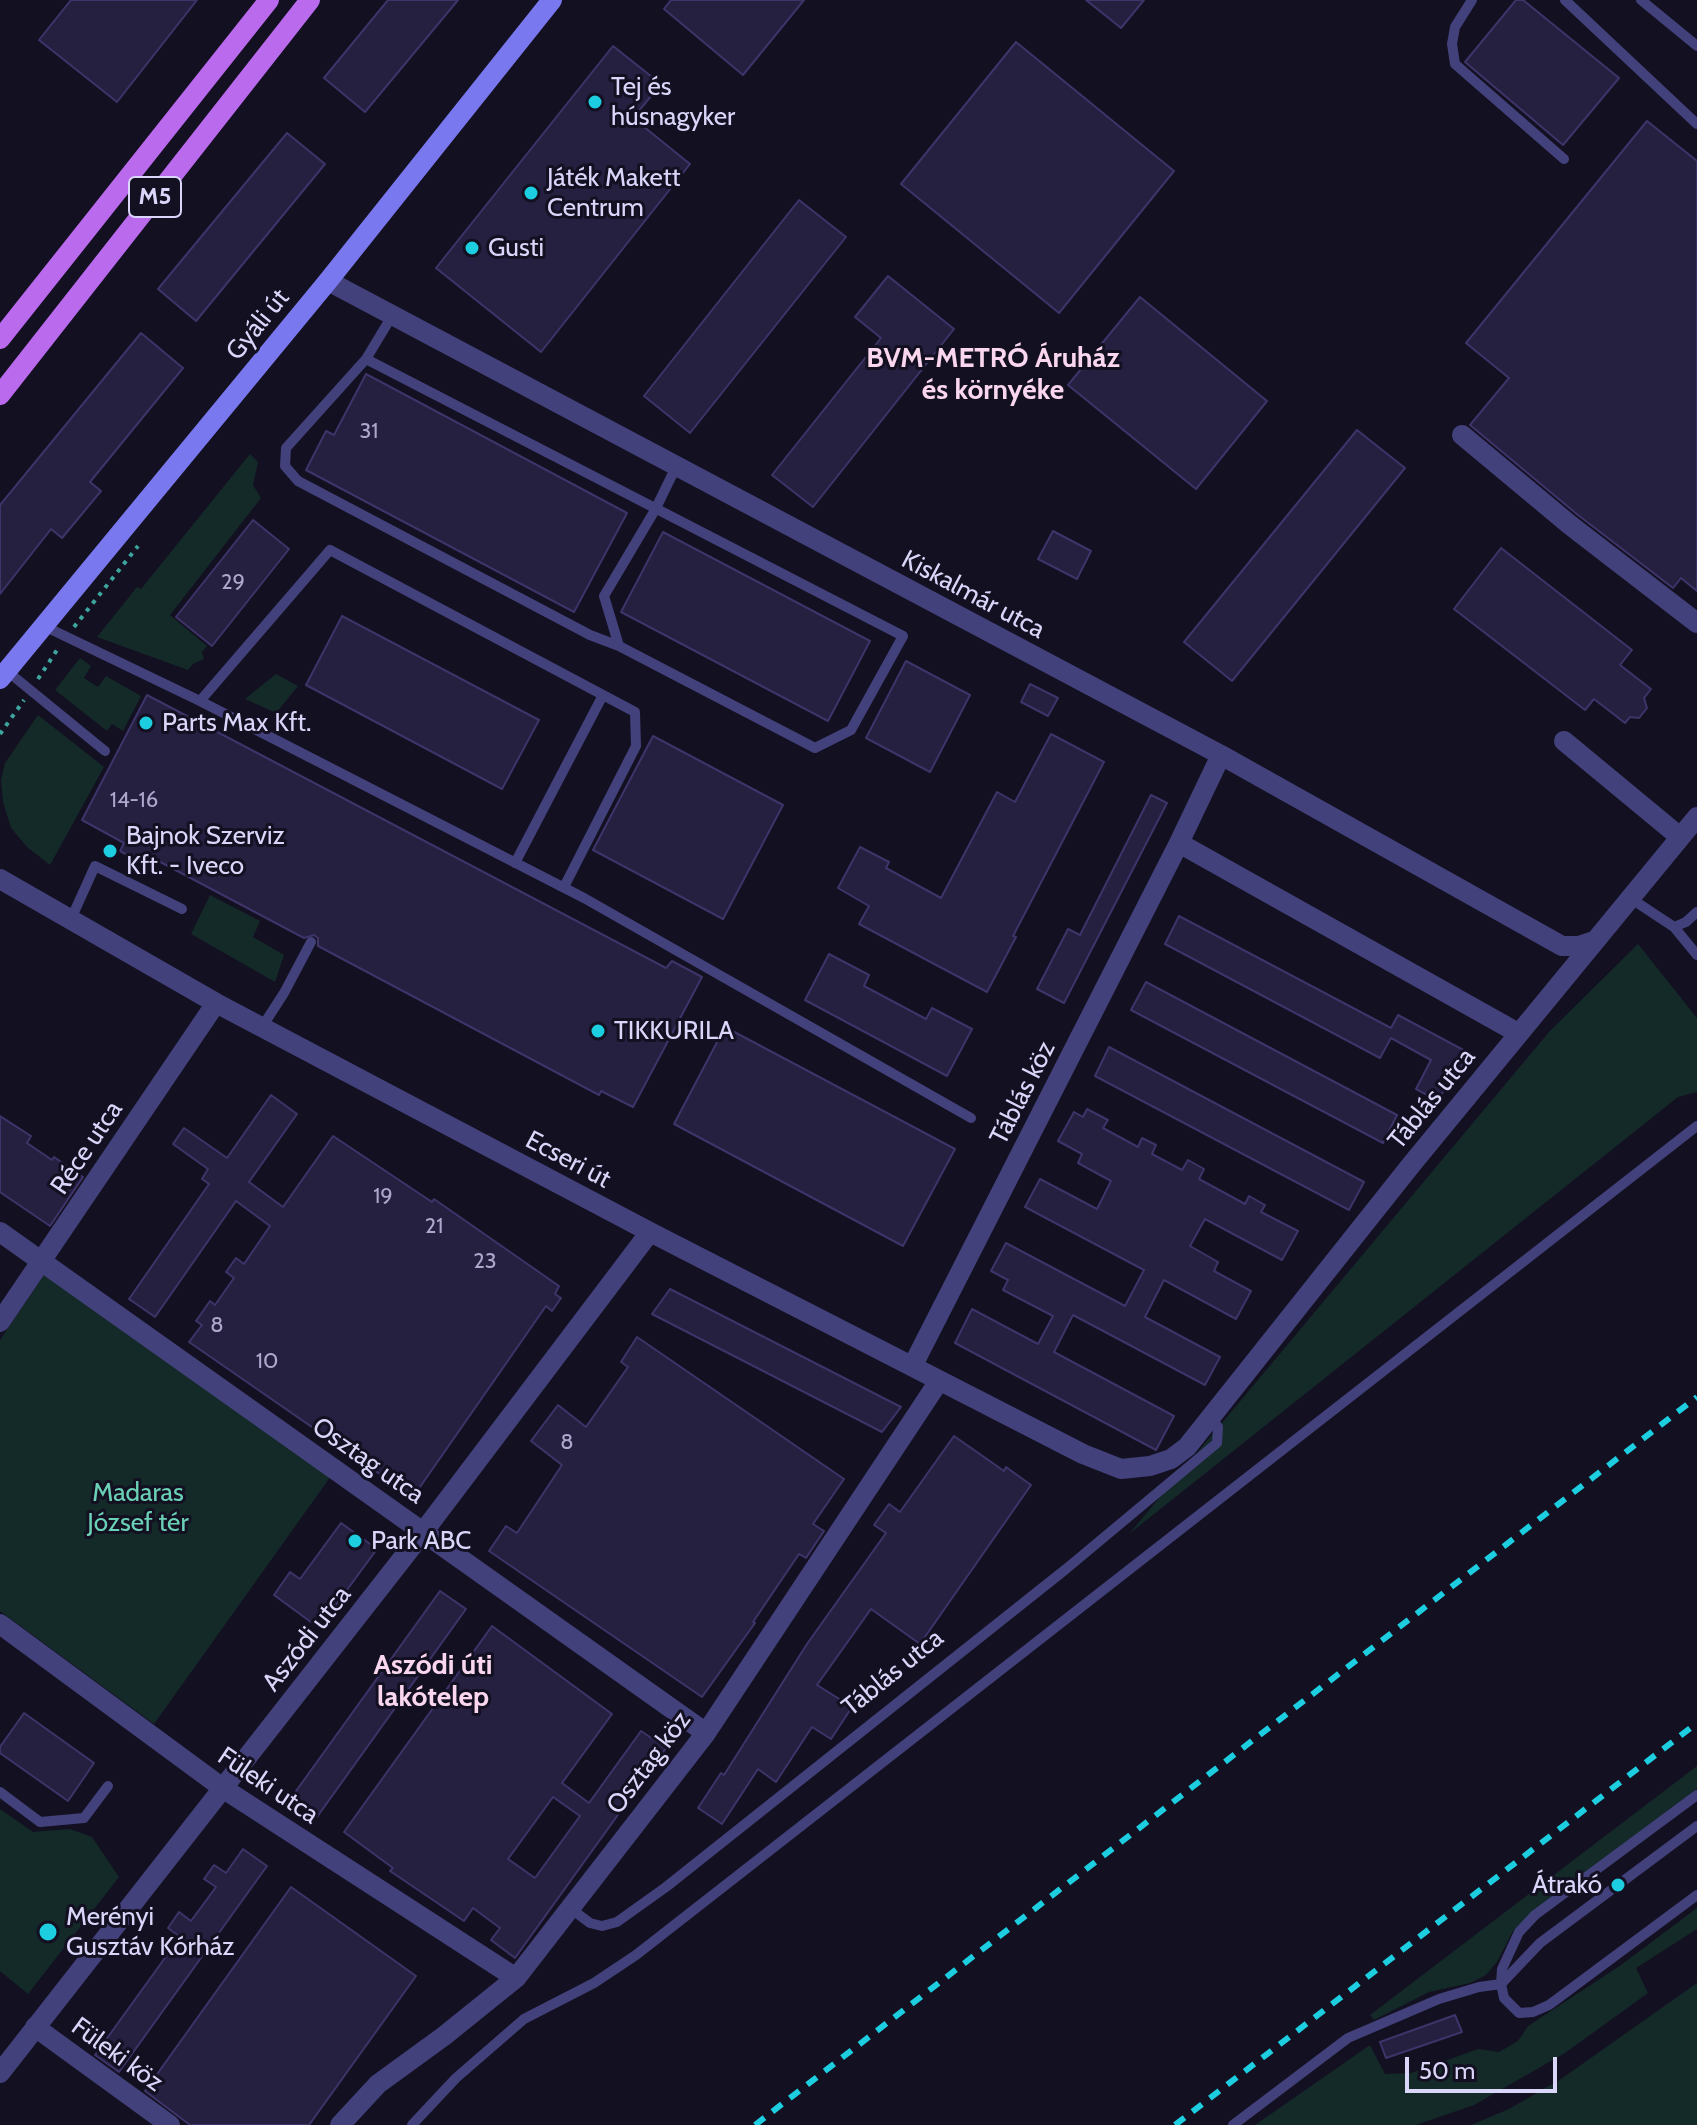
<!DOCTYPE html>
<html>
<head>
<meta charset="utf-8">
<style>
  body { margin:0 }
  #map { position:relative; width:1697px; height:2125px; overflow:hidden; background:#131021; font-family:Cabin,sans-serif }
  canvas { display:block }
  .scale { position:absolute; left:1405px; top:2057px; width:152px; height:36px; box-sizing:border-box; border:4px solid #d9d6fa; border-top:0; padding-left:10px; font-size:24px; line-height:28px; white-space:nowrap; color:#d9d6fa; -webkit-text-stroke:6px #131021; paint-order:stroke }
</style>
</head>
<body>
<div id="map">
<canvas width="1697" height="2125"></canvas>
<div class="scale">50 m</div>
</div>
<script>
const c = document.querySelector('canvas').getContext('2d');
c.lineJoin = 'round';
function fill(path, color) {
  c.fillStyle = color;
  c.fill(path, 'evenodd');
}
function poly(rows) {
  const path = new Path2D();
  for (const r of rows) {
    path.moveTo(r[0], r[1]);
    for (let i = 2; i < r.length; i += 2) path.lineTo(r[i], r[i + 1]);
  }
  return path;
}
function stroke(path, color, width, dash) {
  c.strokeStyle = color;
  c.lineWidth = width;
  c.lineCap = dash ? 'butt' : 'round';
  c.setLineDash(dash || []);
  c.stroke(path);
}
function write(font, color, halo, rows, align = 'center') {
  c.font = font + ' Cabin,sans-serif';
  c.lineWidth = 6;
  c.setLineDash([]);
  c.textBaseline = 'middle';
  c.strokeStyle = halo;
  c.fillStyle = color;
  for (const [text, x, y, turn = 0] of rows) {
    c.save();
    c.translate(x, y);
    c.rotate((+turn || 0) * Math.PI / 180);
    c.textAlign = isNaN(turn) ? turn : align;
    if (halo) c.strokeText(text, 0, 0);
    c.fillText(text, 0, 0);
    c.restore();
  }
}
fill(poly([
  [250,454,258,462,253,485,261,498,170,615,207,646,202,652,204,659,193,664,188,670,97,637,137,587,141,589],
  [80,658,91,666,84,678,98,687,106,676,141,696,123,731,112,724,107,731,55,690],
  [276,674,298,686,276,713,245,699],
  [38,715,104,767,50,865,27,847,11,828,3,802,1,780,5,763],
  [210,895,260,921,253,937,284,955,275,982,191,934],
  [1638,944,1697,1018,1697,1092,1678,1097,1129,1534,1549,1032],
  [45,1273,331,1476,154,1724,0,1611,0,1340],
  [1697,1766,1697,1789,1532,1912,1513,1931,1497,1962,1486,1975,1470,1983,1429,1992,1374,2020,1370,2015],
  [0,1809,33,1832,70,1829,92,1837,119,1877,28,1994,0,1971],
  [1697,1908,1697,1929,1636,1968,1648,1993,1565,2053,1474,2105,1416,2125,1255,2125,1370,2045,1385,2074,1411,2073,1478,2049,1499,2052,1518,2041,1528,2026,1621,1965],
  [1697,1983,1697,2125,1471,2125,1509,2109,1561,2079]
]), '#142a29');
const building = poly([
  [71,0,197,0,117,102,39,40,71,0],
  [388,0,458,0,365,112,324,78,388,0],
  [671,0,804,0,743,75,664,9,671,0],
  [1086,0,1144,0,1121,28,1086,0],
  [1516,0,1523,0,1619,78,1563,145,1465,62,1516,0],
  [1016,42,1174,171,1059,313,901,184,1016,42],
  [613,46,661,84,633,118,690,164,541,352,436,268,613,46],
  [1647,121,1697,161,1697,591,1681,578,1673,588,1578,515,1470,425,1509,378,1466,343,1647,121],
  [287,133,325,164,196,321,158,289,287,133],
  [799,200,846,237,690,433,644,396,799,200],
  [888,276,954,329,813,507,772,475,881,338,855,317,888,276],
  [1140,297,1267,401,1196,489,1068,385,1140,297],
  [141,333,183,368,90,482,101,491,62,538,51,529,0,594,0,505,141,333],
  [366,374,627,513,574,612,306,470,326,431,334,435,366,374],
  [1357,430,1405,468,1232,681,1184,642,1357,430],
  [253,520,289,549,212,646,176,617,253,520],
  [1053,531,1091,551,1077,579,1038,559,1053,531],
  [663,532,870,641,828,721,621,612,663,532],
  [1501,548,1632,650,1620,665,1651,689,1644,698,1647,708,1639,718,1630,717,1625,723,1594,699,1585,710,1454,609,1501,548],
  [342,616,539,720,502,789,306,685,342,616],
  [906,661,970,695,930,772,866,738,906,661],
  [1030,684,1058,698,1048,716,1021,702,1030,684],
  [147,695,666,968,672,961,702,977,633,1107,601,1091,599,1095,318,946,318,938,314,935,304,938,149,856,144,864,120,851,124,843,82,820,147,695],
  [1051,734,1104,762,1013,936,1016,937,987,992,859,924,869,906,838,888,860,847,889,862,886,868,941,898,997,792,1015,802,1051,734],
  [653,736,783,805,723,919,593,850,653,736],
  [1151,795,1167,803,1064,1003,1037,989,1068,929,1080,935,1151,795],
  [1179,916,1391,1028,1398,1015,1469,1053,1458,1074,1454,1072,1438,1101,1416,1089,1431,1060,1391,1038,1380,1058,1165,944,1179,916],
  [829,954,869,975,864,986,926,1019,932,1008,972,1029,947,1076,805,1000,829,954],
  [1146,982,1397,1115,1383,1143,1131,1010,1146,982],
  [725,1027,955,1149,903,1246,674,1124,725,1027],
  [1109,1047,1364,1182,1349,1210,1095,1076,1109,1047],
  [271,1095,297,1114,249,1182,283,1207,333,1136,432,1202,434,1199,559,1286,555,1294,561,1298,552,1311,546,1306,413,1497,189,1342,202,1325,196,1321,210,1301,215,1305,234,1278,226,1272,236,1258,244,1264,270,1226,236,1201,155,1317,129,1299,209,1184,202,1179,208,1169,173,1144,184,1128,227,1158,271,1095],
  [1087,1109,1108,1120,1103,1128,1138,1147,1142,1138,1156,1145,1152,1154,1182,1170,1188,1160,1204,1169,1199,1179,1245,1204,1249,1196,1265,1205,1261,1212,1298,1231,1282,1260,1205,1219,1190,1246,1218,1262,1214,1271,1251,1291,1236,1319,1164,1280,1145,1317,1220,1357,1205,1385,1073,1315,1054,1352,1174,1416,1156,1450,955,1343,972,1309,1038,1344,1053,1316,1003,1290,1008,1280,991,1271,1006,1243,1125,1306,1144,1270,1025,1207,1040,1179,1097,1209,1111,1181,1078,1163,1082,1154,1058,1141,1074,1112,1083,1117,1087,1109],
  [0,1116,31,1136,27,1143,52,1160,54,1157,83,1177,50,1226,0,1192,0,1116],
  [670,1289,901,1407,882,1432,652,1314,670,1289],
  [637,1337,844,1479,813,1524,824,1531,806,1558,799,1554,753,1622,755,1623,702,1697,489,1551,506,1526,517,1533,562,1465,531,1441,558,1405,586,1427,628,1367,621,1362,637,1337],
  [954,1436,1004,1471,1006,1467,1031,1485,920,1644,871,1609,817,1685,852,1707,831,1739,812,1727,776,1782,758,1769,722,1824,698,1808,721,1773,724,1775,807,1644,886,1533,874,1525,889,1504,900,1512,954,1436],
  [341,1523,377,1549,319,1628,274,1595,290,1572,300,1579,341,1523],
  [440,1591,466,1609,317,1817,291,1798,440,1591],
  [492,1626,612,1714,562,1783,589,1803,641,1731,666,1748,515,1958,491,1940,500,1928,473,1908,464,1921,390,1871,393,1868,344,1832,492,1626],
  [553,1797,580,1816,535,1878,508,1859,553,1797],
  [24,1713,94,1763,68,1801,0,1753,0,1747,24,1713],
  [243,1849,267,1866,119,2072,95,2055,180,1937,168,1928,179,1912,191,1921,216,1887,204,1879,214,1865,226,1873,243,1849],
  [291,1887,416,1976,309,2125,190,2125,145,2091,291,1887],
  [1455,2015,1462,2032,1386,2058,1380,2042,1455,2015]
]);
fill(building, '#251f40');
stroke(building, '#3e3469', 2);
stroke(poly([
  [74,627,138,546],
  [38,679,59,647],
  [0,734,24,700]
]), '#3da69f', 4, [4, 6]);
stroke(poly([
  [1472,0,1455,27,1452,44,1455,64,1564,159],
  [1565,0,1697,124],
  [1641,0,1697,46],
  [366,359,903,636,851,730,815,748,619,646,590,635,298,481,285,466,286,448,366,359],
  [366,359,392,316],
  [44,626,200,701,584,898,971,1118],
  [619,646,604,596,655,510,676,467],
  [7,671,105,751],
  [200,701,330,550,635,712,636,746,564,887],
  [515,863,603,695],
  [1630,898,1674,927,1697,955],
  [71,919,95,866,182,909],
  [1674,927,1686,922,1697,912],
  [262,1027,284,993,311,942],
  [0,1792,40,1822,84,1818,108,1786],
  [1697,1795,1535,1915,1519,1932,1502,1969,1501,1984,1504,1998,1519,2013,1533,2012,1549,2005,1697,1895],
  [570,1908,590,1923,602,1926,617,1922,666,1887,1066,1569,1217,1443,1218,1427,1212,1418],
  [412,2125,456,2078,524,2019,594,1983,636,1955,1697,1126],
  [1233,2125,1348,2038,1439,1999,1479,1987,1501,1984,1540,1943,1697,1826]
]), '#43417b', 10);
stroke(poly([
  [328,281,1221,755,1562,946,1579,946,1594,941],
  [1462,435,1570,525,1697,623],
  [1564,741,1680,837],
  [1179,843,1518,1033],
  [0,879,216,1003,650,1232,1083,1454,1121,1469,1150,1466,1171,1459,1187,1447,1411,1165,1697,817],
  [0,1232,706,1733],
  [0,1322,216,1003],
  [913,1365,1179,843,1221,755],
  [0,1624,224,1789,516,1978],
  [35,2027,170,2125],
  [0,2073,424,1531,650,1232],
  [340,2125,378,2084,444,2036,516,1978,706,1733,939,1381]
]), '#43417b', 20);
stroke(poly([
  [0,679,328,281,552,0]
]), '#7a78ee', 20);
stroke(poly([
  [0,339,269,0],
  [0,395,310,0]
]), '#ba6aed', 20);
stroke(poly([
  [755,2125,1697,1397],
  [1175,2125,1697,1723]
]), '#1ccee0', 6, [12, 10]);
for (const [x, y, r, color] of [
  [595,102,8,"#1ccee0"],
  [531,193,8,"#1ccee0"],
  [472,248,8,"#1ccee0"],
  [146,723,8,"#1ccee0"],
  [110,851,8,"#1ccee0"],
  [598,1031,8,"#1ccee0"],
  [355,1541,8,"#1ccee0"],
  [1618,1885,8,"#1ccee0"],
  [48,1932,10,"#1ccee0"]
]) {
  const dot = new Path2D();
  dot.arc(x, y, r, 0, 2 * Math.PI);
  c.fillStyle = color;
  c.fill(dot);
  stroke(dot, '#131021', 3);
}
write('22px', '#aca8cc', null, [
  ["31",369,432],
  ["29",233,583],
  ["14-16",134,801],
  ["19",383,1197],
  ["21",434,1227],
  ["23",485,1262],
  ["8",217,1326],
  ["10",267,1362],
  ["8",567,1443]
]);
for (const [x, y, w] of [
  [155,197,52]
]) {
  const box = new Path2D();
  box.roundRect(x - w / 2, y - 20, w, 40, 6);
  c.fillStyle = '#131021';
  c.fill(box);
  stroke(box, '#d9d6fa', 2);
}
write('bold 24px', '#d9d6fa', null, [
  ["M5",155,197]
]);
write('26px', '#d9d6fa', '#131021', [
  ["Tej és",611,87],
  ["húsnagyker",611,117],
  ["Játék Makett",547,178],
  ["Centrum",547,208],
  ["Gusti",488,248],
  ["Parts Max Kft.",162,723],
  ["Bajnok Szerviz",126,836],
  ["Kft. - Iveco",126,866],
  ["TIKKURILA",614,1031],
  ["Park ABC",371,1541],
  ["Átrakó",1602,1885,"right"],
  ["Merényi",66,1917],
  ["Gusztáv Kórház",66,1947]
], 'left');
write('26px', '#d9d6fa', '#131021', [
  ["Gyáli út",258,325,-51],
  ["Kiskalmár utca",973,595,28],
  ["Táblás köz",1023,1093,-63],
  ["Táblás utca",1432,1099,-51],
  ["Réce utca",87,1148,-56],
  ["Ecseri út",568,1160,28],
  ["Osztag utca",368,1461,35],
  ["Aszódi utca",307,1639,-52],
  ["Táblás utca",893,1673,-39],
  ["Osztag köz",649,1763,-53],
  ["Füleki utca",268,1786,34],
  ["Füleki köz",117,2055,36]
]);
write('26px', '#6ad1b6', '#131021', [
  ["Madaras",138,1493],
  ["József tér",138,1523]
]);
write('bold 28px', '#fad7ee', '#131021', [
  ["BVM-METRÓ Áruház",993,359],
  ["és környéke",993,391],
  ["Aszódi úti",433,1666],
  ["lakótelep",433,1698]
]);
</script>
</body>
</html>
